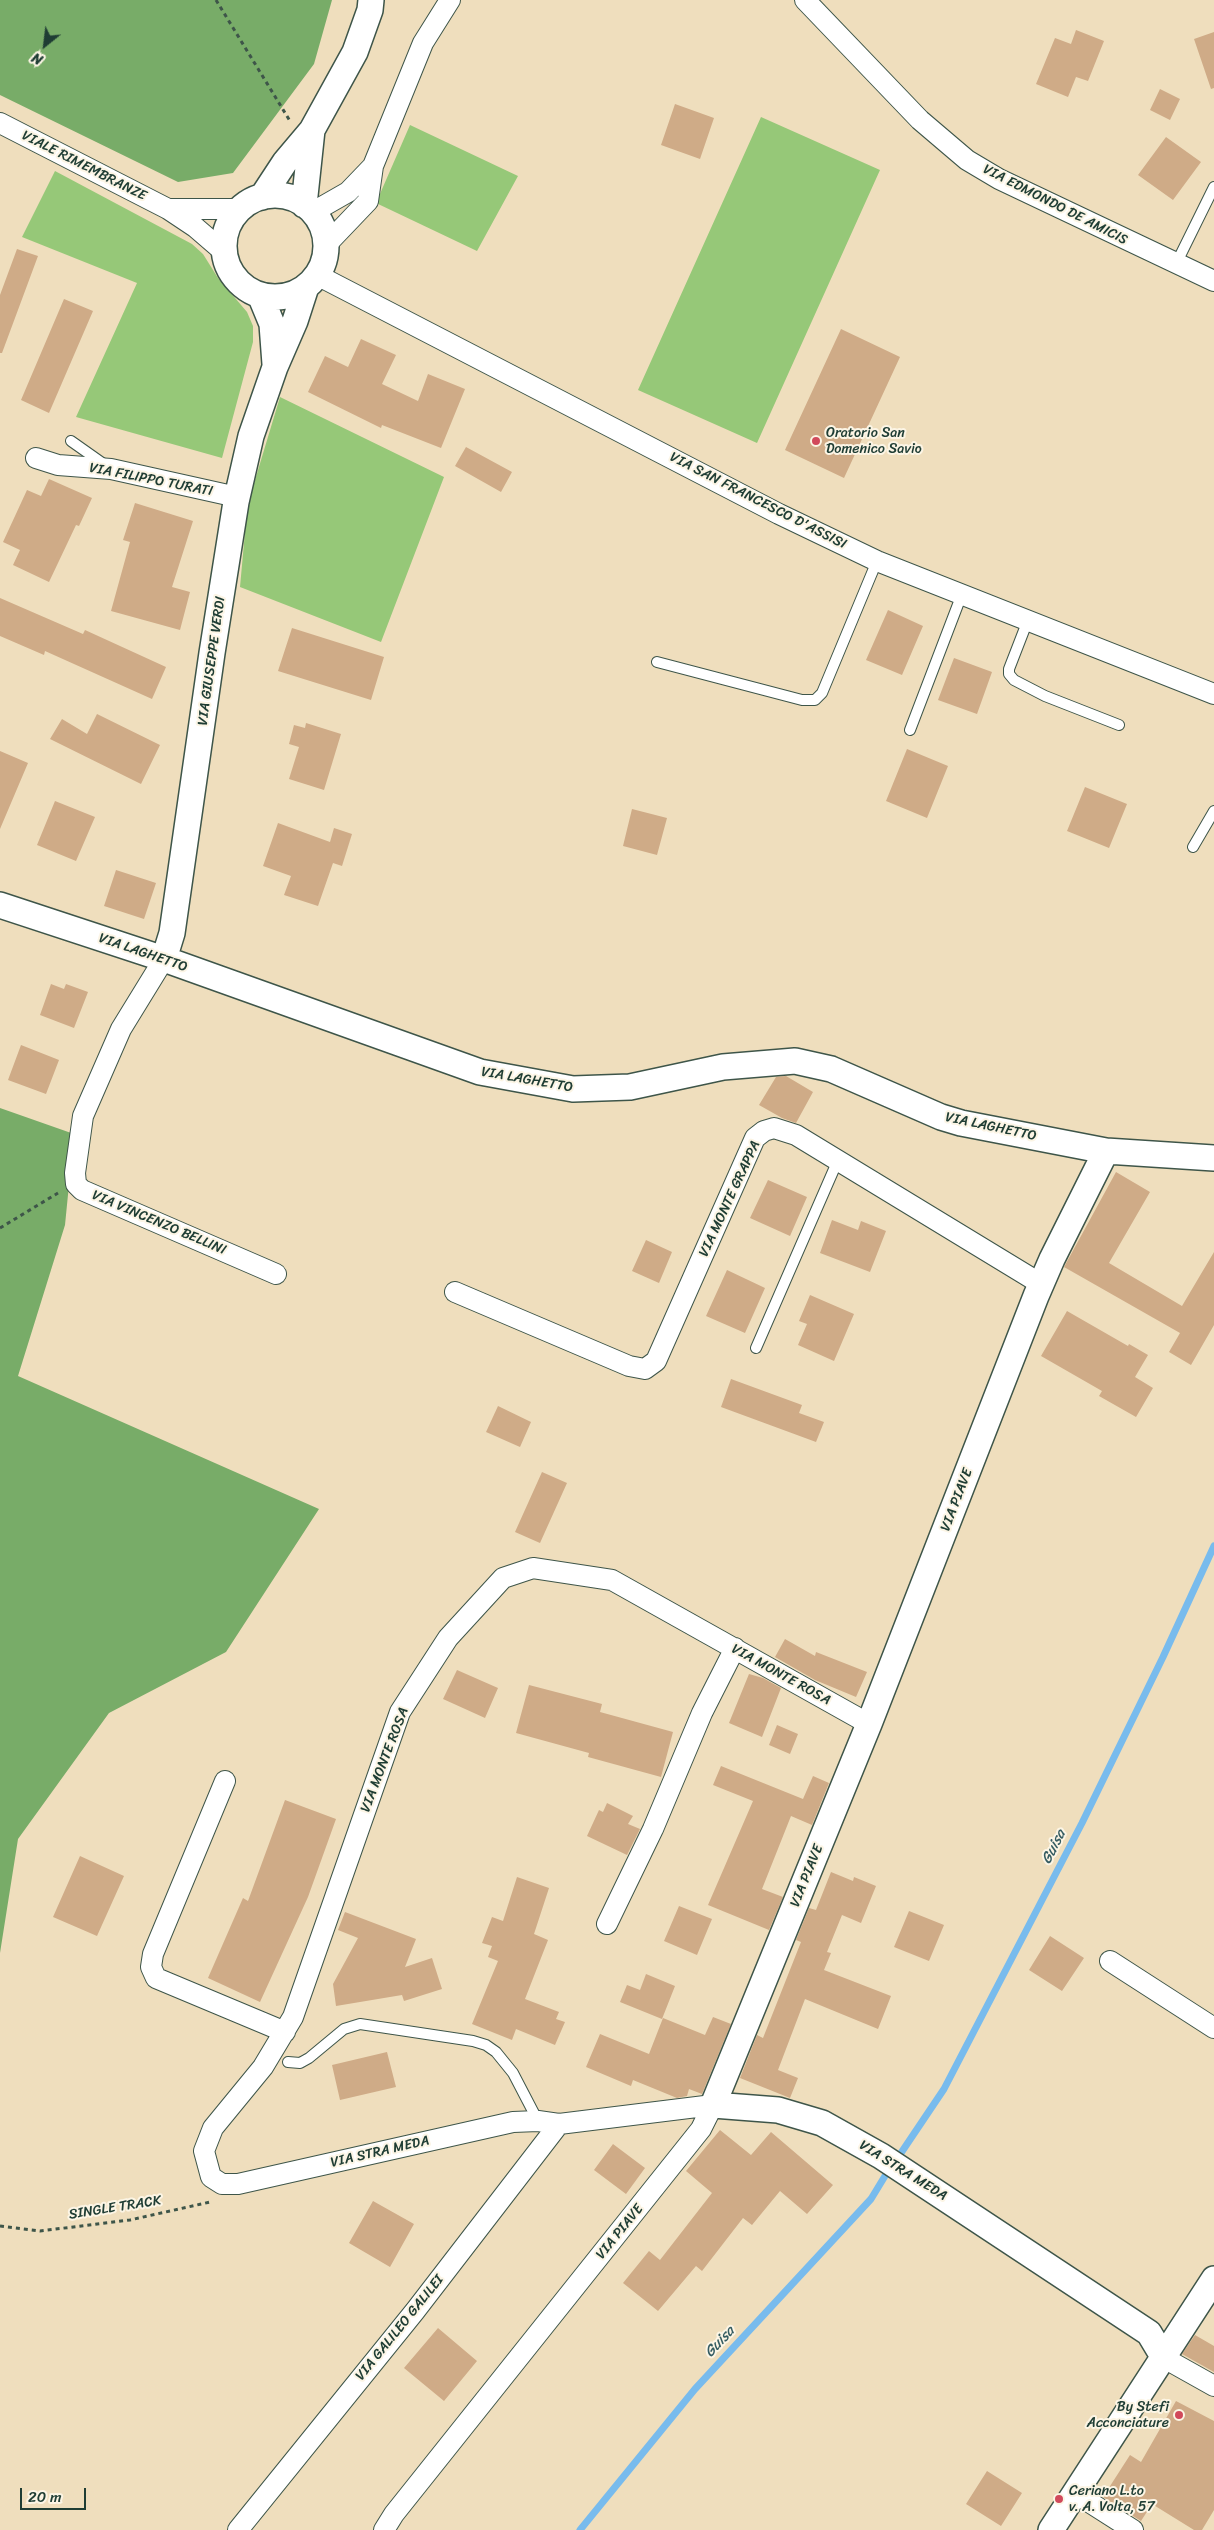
<!DOCTYPE html>
<html>
<head>
<meta charset="utf-8">
<style>
  body { margin:0 }
  #map { position:relative; width:1214px; height:2530px; overflow:hidden; background:#efdebd; font-family:Sriracha,sans-serif }
  canvas { display:block }
  .north { position:absolute; left:20px; top:20px; width:50px; height:50px; -webkit-text-stroke:4px #fcf5e5; paint-order:stroke; rotate:209deg; font-size:14px; font-weight:700; line-height:20px; text-align:center; color:#1f3d34 }
  .north::after { content:''; display:block; margin:auto; width:18px; height:22px; background:#1f3d34; clip-path:polygon(50% 0,100% 100%,50% 72%,0 100%) }
  .scale { position:absolute; left:20px; top:2488px; width:66px; height:22px; box-sizing:border-box; border:2px solid #1f3d34; border-top:0; padding-left:6px; font-size:15px; line-height:18px; white-space:nowrap; color:#1f3d34; -webkit-text-stroke:4px #fcf5e5; paint-order:stroke }
</style>
</head>
<body>
<div id="map">
<canvas width="1214" height="2530"></canvas>
<div class="north">N</div>
<div class="scale">20 m</div>
</div>
<script>
const c = document.querySelector('canvas').getContext('2d');
c.lineJoin = 'round';
function fill(path, color) {
  c.fillStyle = color;
  c.fill(path, 'evenodd');
}
function poly(rows) {
  const path = new Path2D();
  for (const r of rows) {
    if (r.length === 3) {
      path.moveTo(r[0] + r[2], r[1]);
      path.arc(r[0], r[1], r[2], 0, 2 * Math.PI);
      continue;
    }
    path.moveTo(r[0], r[1]);
    for (let i = 2; i < r.length; i += 2) path.lineTo(r[i], r[i + 1]);
  }
  return path;
}
function stroke(path, color, width, dash) {
  c.strokeStyle = color;
  c.lineWidth = width;
  c.lineCap = dash ? 'butt' : 'round';
  c.setLineDash(dash || []);
  c.stroke(path);
}
function write(font, color, halo, rows, align = 'center') {
  c.font = font + ' Sriracha,sans-serif';
  c.lineWidth = 4;
  c.setLineDash([]);
  c.textBaseline = 'middle';
  c.strokeStyle = halo;
  c.fillStyle = color;
  for (const [text, x, y, turn = 0] of rows) {
    c.save();
    c.translate(x, y);
    c.rotate((+turn || 0) * Math.PI / 180);
    c.textAlign = isNaN(turn) ? turn : align;
    if (halo) c.strokeText(text, 0, 0);
    c.fillText(text, 0, 0);
    c.restore();
  }
}
fill(poly([
  [761,117,880,170,757,443,638,390],
  [410,125,518,176,477,251,376,203],
  [55,171,192,244,203,254,218,278,247,312,253,326,253,342,222,458,76,417,137,283,22,237],
  [280,397,444,477,381,642,240,587,246,521,252,490]
]), '#96c878');
fill(poly([
  [0,0,332,0,314,64,233,173,178,182,0,95],
  [0,1108,74,1134,65,1225,18,1376,319,1509,226,1652,109,1713,18,1839,0,1953]
]), '#78ac68');
stroke(poly([
  [901,2153,944,2089,1082,1823,1163,1657,1214,1546],
  [580,2530,695,2389,871,2199,885,2176]
]), '#78bbed', 7);
fill(poly([
  [1076,30,1104,41,1088,81,1076,77,1068,97,1036,84,1055,38,1071,44],
  [1214,32,1214,88,1211,89,1194,39],
  [1160,89,1180,99,1170,120,1150,110],
  [675,104,714,118,700,159,661,145],
  [1166,137,1201,162,1173,200,1138,175],
  [17,249,38,256,2,353,0,353,0,295],
  [64,299,93,311,49,413,21,400],
  [841,329,900,357,844,478,785,450],
  [361,339,396,355,382,384,418,401,428,374,465,389,441,448,382,425,381,428,308,392,325,356,348,367],
  [466,447,512,472,501,492,455,466],
  [49,479,92,498,79,526,76,525,49,582,13,565,20,550,3,542,27,490,41,496],
  [135,503,193,521,172,587,190,592,180,630,111,611,130,542,123,540],
  [0,598,83,634,85,630,166,667,152,699,45,651,44,655,0,636],
  [888,610,923,626,902,675,866,660],
  [292,628,384,657,371,700,278,671],
  [954,658,992,672,977,714,938,700],
  [97,714,160,745,141,784,50,739,62,719,87,734],
  [306,723,341,734,324,790,289,779,299,747,289,744,294,725,305,728],
  [907,749,948,766,927,818,886,801],
  [0,751,28,763,0,829],
  [1085,787,1127,804,1109,848,1067,831],
  [55,801,95,817,76,861,37,845],
  [632,809,667,818,657,855,623,846],
  [278,823,330,842,334,828,352,834,342,866,333,863,318,906,284,895,291,876,263,866],
  [116,870,156,883,144,919,104,906],
  [51,984,64,989,66,984,88,992,74,1028,40,1015],
  [21,1045,59,1060,46,1094,8,1080],
  [786,1076,813,1092,796,1123,782,1118,759,1105,776,1077],
  [1116,1172,1150,1192,1109,1263,1182,1306,1214,1252,1214,1325,1191,1365,1169,1352,1180,1333,1064,1267],
  [768,1180,807,1197,790,1236,750,1218],
  [832,1220,858,1230,861,1221,886,1231,870,1272,820,1253],
  [646,1240,672,1252,659,1283,632,1271],
  [727,1270,765,1288,745,1333,706,1316],
  [810,1295,854,1314,834,1361,798,1345,807,1324,799,1321],
  [1067,1311,1128,1346,1129,1344,1148,1355,1135,1377,1153,1388,1136,1417,1099,1396,1102,1391,1041,1356],
  [731,1379,802,1405,799,1413,824,1422,816,1442,721,1407],
  [498,1406,531,1422,520,1447,486,1432],
  [542,1472,567,1483,540,1543,515,1532],
  [785,1639,815,1656,816,1652,867,1672,856,1697,815,1680,775,1657],
  [457,1670,498,1688,485,1718,443,1699],
  [749,1674,763,1678,781,1688,762,1737,729,1723],
  [529,1685,602,1704,600,1712,673,1732,661,1777,588,1757,589,1753,516,1733],
  [777,1725,798,1734,790,1754,769,1745],
  [721,1766,803,1799,813,1776,829,1783,812,1825,791,1816,762,1889,783,1897,769,1930,708,1905,753,1801,713,1785],
  [285,1800,336,1819,308,1897,260,2002,208,1978,243,1898,248,1901],
  [607,1803,633,1816,628,1824,640,1829,627,1855,587,1836,599,1810,603,1812],
  [80,1856,124,1876,97,1936,53,1917],
  [831,1872,853,1881,854,1877,876,1886,861,1923,842,1915,827,1952,831,1953,824,1970,891,1996,878,2029,805,1999,778,2070,798,2078,790,2098,740,2078,757,2035,763,2038,801,1942,796,1940,809,1908,816,1910],
  [517,1877,549,1888,534,1934,548,1940,525,1999,559,2012,556,2019,565,2022,555,2045,516,2029,512,2040,472,2024,498,1961,488,1957,492,1946,482,1943,492,1917,503,1921],
  [679,1906,712,1919,697,1955,664,1941],
  [909,1911,944,1925,929,1961,894,1947],
  [345,1912,416,1939,405,1967,432,1958,442,1989,404,2001,402,1995,336,2006,333,1984,358,1938,338,1930],
  [1050,1936,1084,1958,1062,1991,1029,1970],
  [646,1974,675,1986,662,2019,620,2002,627,1985,640,1990],
  [713,2017,731,2024,702,2094,689,2089,687,2096,677,2098,633,2080,631,2086,586,2067,600,2034,649,2054,663,2018,705,2035],
  [387,2052,396,2087,340,2100,332,2065],
  [720,2130,751,2155,771,2132,833,2185,807,2214,780,2191,752,2225,743,2218,702,2271,696,2266,658,2311,623,2283,649,2251,660,2260,712,2193,686,2171],
  [613,2144,645,2168,626,2194,594,2170],
  [373,2201,414,2224,390,2267,349,2243],
  [438,2328,477,2361,444,2401,404,2368],
  [1195,2335,1214,2346,1214,2372,1182,2354],
  [1176,2401,1214,2421,1214,2510,1202,2530,1194,2530,1152,2504,1141,2521,1103,2497,1130,2455,1141,2462],
  [987,2471,1022,2493,1001,2526,966,2504]
]), '#cfab87');
const service = poly([
  [1176,264,1214,187],
  [71,441,105,465],
  [1028,620,1009,669,1009,674,1014,680,1045,696,1119,725],
  [657,662,802,700,815,700,822,693,877,561],
  [910,730,962,594],
  [1193,847,1214,811],
  [756,1348,838,1160],
  [288,2062,300,2063,309,2058,344,2029,360,2024,473,2041,486,2045,496,2052,513,2073,538,2121]
]);
const minor = poly([
  [805,0,920,120,967,160,999,179,1214,281],
  [0,123,168,209,195,227,224,252],
  [168,209,240,209],
  [310,210,320,208,348,192,373,166],
  [326,245,368,201,373,166,423,43,450,0],
  [317,275,779,514,877,561,1214,694],
  [36,458,58,465,111,469,237,497],
  [164,959,121,1029,83,1116,75,1173,76,1184,82,1190,276,1274],
  [455,1292,629,1366,645,1369,656,1361,755,1138,764,1131,774,1128,796,1135,1041,1284],
  [225,1781,153,1954,151,1967,156,1978,285,2032],
  [607,1924,653,1829,702,1713,735,1648],
  [1110,1961,1214,2028],
  [713,2105,559,2124,538,2121,513,2122,238,2184,222,2184,211,2177,204,2151,213,2128,263,2067,293,2017,400,1712,448,1638,503,1578,533,1568,612,1580,869,1724],
  [1164,2358,1214,2386],
  [1075,2493,1133,2530],
  [238,2530,415,2311,559,2124],
  [384,2530,394,2514,701,2129,713,2105]
]);
const tertiary = poly([
  [275,246,51],
  [262,197,285,162,312,130,355,52,370,10,371,0],
  [304,205,312,130],
  [260,295,272,324,275,364],
  [0,905,164,959,480,1072,573,1089,630,1087,723,1067,795,1061,831,1069,941,1117,961,1123,1106,1151,1214,1158],
  [164,959,172,933,212,653,236,502,251,436,275,367,295,321,306,287],
  [1106,1151,1052,1259,1036,1296,869,1724,713,2105,778,2110,822,2123,881,2156,1149,2333,1164,2358],
  [1051,2530,1214,2279]
]);
stroke(service, '#3e5549', 12);
stroke(minor, '#3e5549', 22);
stroke(tertiary, '#3e5549', 28);
stroke(poly([
  [216,0,290,121],
  [0,1228,58,1193],
  [0,2226,40,2231,130,2220,210,2202]
]), '#3e5549', 3, [4, 4]);
stroke(service, '#fff', 10);
stroke(minor, '#fff', 20);
stroke(tertiary, '#fff', 25);
for (const [x, y, r, color] of [
  [816,441,5,"#d1495b"],
  [1179,2415,5,"#d1495b"],
  [1059,2499,5,"#d1495b"]
]) {
  const dot = new Path2D();
  dot.arc(x, y, r, 0, 2 * Math.PI);
  c.fillStyle = color;
  c.fill(dot);
  stroke(dot, '#fcf5e5', 2);
}
write('14px', '#1f3d34', '#fcf5e5', [
  ["VIALE RIMEMBRANZE",84,166,27],
  ["VIA EDMONDO DE AMICIS",1055,205,27],
  ["VIA FILIPPO TURATI",151,480,11],
  ["VIA SAN FRANCESCO D'ASSISI",758,501,27],
  ["VIA GIUSEPPE VERDI",212,661,-82],
  ["VIA LAGHETTO",143,953,19],
  ["VIA LAGHETTO",527,1080,10],
  ["VIA LAGHETTO",991,1127,12],
  ["VIA MONTE GRAPPA",730,1199,-65],
  ["VIA VINCENZO BELLINI",159,1223,23],
  ["VIA PIAVE",957,1500,-69],
  ["VIA MONTE ROSA",781,1675,29],
  ["VIA MONTE ROSA",385,1760,-69],
  ["VIA PIAVE",807,1876,-68],
  ["VIA STRA MEDA",380,2152,-13],
  ["VIA STRA MEDA",903,2171,32],
  ["SINGLE TRACK",115,2208,-9],
  ["VIA PIAVE",620,2232,-51],
  ["VIA GALILEO GALILEI",400,2328,-51]
]);
write('14px', '#1f3d34', '#fcf5e5', [
  ["Oratorio San",826,433],
  ["Domenico Savio",826,449],
  ["By Stefi",1169,2407,"right"],
  ["Acconciature",1169,2423,"right"],
  ["Ceriano L.to",1069,2491],
  ["v. A. Volta, 57",1069,2507]
], 'left');
write('italic 15px', '#355c62', '#fcf5e5', [
  ["Guisa",1054,1847,-63],
  ["Guisa",720,2342,-47]
]);
</script>
</body>
</html>
